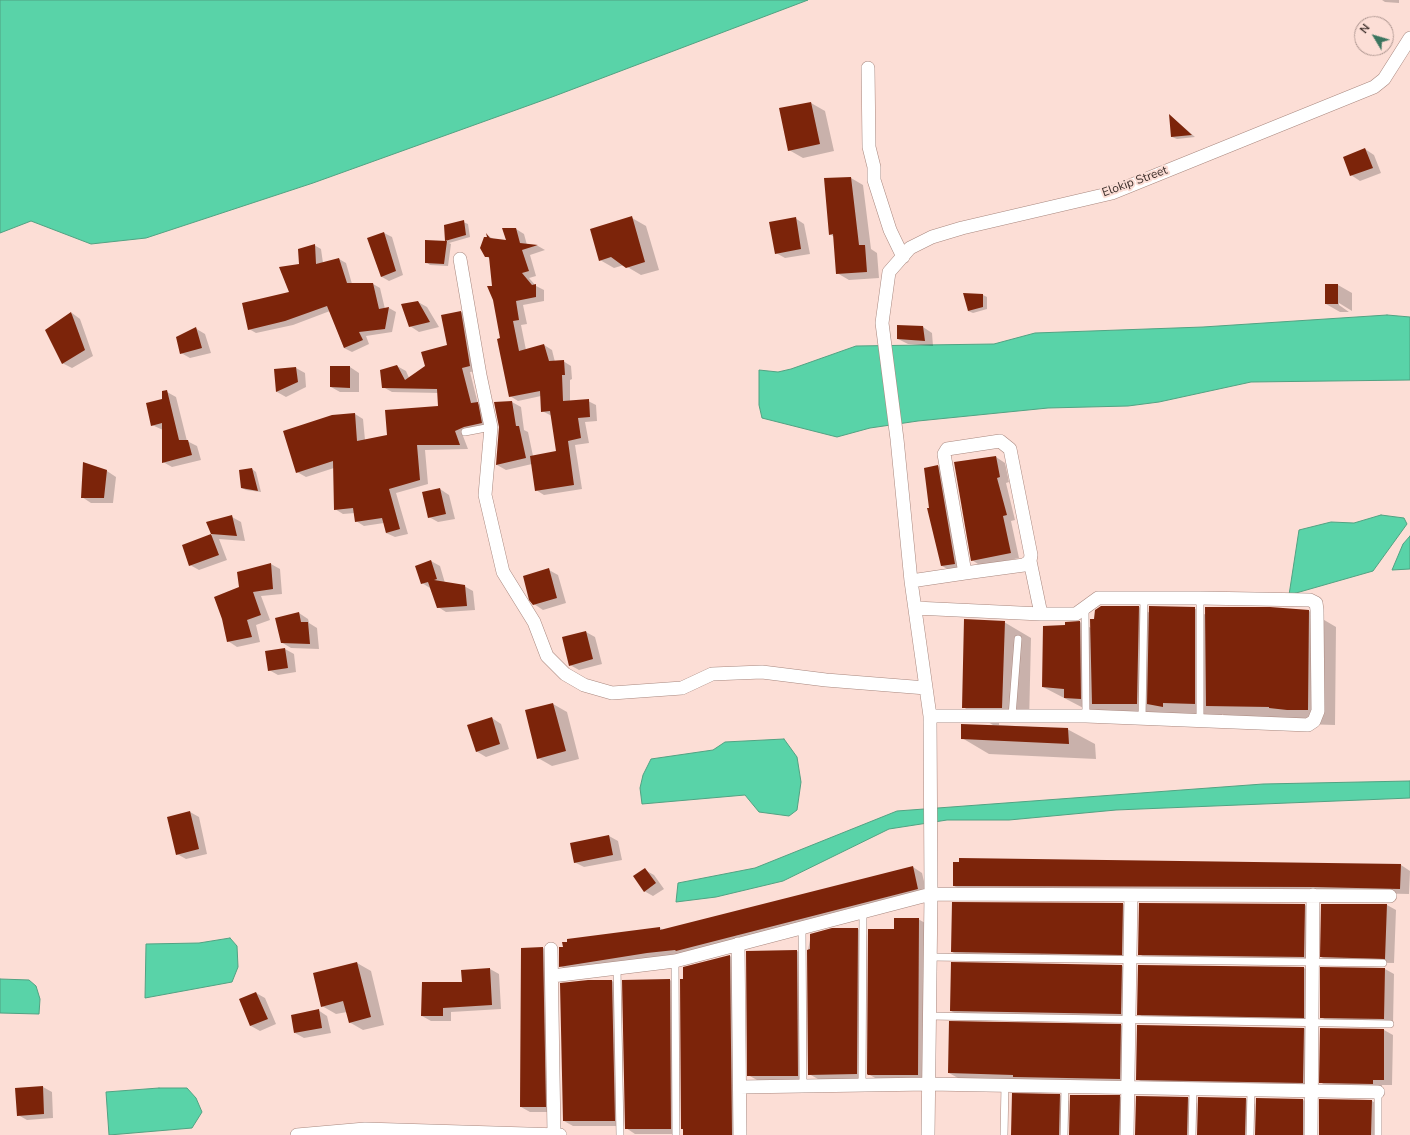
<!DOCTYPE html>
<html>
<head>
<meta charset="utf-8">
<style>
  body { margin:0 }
  #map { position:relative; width:1410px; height:1135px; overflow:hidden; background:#fcded6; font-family:"Nunito Sans",sans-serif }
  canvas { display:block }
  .north { position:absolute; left:1354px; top:16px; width:40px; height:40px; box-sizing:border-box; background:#fcded6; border:1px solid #b09892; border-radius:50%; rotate:308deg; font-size:11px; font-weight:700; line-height:16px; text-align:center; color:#3d2f2b }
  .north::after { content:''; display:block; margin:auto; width:14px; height:18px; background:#3a755f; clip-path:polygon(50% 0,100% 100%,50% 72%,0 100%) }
</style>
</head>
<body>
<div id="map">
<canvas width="1410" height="1135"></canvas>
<div class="north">N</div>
</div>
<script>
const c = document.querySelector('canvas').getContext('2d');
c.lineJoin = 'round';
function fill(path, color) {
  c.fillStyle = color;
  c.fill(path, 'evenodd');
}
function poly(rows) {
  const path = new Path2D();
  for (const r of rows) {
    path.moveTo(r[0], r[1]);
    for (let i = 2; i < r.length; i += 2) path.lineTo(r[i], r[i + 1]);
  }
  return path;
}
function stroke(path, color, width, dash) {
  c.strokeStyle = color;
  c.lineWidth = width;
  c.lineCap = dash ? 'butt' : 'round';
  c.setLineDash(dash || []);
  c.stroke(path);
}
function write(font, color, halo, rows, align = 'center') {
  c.font = font + ' "Nunito Sans",sans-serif';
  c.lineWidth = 4;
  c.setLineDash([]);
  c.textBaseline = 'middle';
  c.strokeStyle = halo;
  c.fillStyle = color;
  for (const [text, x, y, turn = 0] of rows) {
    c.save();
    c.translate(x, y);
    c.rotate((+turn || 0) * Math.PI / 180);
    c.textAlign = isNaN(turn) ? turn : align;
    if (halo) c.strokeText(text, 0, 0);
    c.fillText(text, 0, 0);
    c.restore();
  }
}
const water = poly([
  [0,0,808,0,552,97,313,183,146,238,91,244,31,221,0,233,0,0],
  [1387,315,1410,317,1410,380,1251,382,1159,402,1128,406,1048,408,918,421,870,428,837,437,762,418,759,405,759,370,778,372,791,369,856,346,994,344,1035,333,1203,327,1387,315],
  [1381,515,1404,518,1407,524,1373,571,1289,595,1299,530,1331,522,1354,523,1381,515],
  [1410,536,1410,569,1392,570,1403,544,1410,536],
  [784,739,797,757,801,782,797,810,789,816,759,812,745,795,642,804,640,788,643,775,651,759,713,750,725,742,784,739],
  [1410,781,1410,798,1116,810,1009,820,947,820,889,829,783,881,716,897,676,902,678,883,755,868,897,811,1263,784,1410,781],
  [230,938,237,946,238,967,232,982,145,998,146,944,199,943,230,938],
  [0,979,29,980,36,986,40,999,39,1014,0,1013,0,979],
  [159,1088,187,1088,196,1098,202,1112,192,1128,109,1135,106,1092,159,1088]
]);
fill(water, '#59d3a8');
stroke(water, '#51a282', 1);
fill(poly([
  [1382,0,1399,0,1399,3,1385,2],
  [811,103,825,111,834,151,803,158,789,150],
  [1170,116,1173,118,1195,137,1177,139,1172,137],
  [1365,149,1374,155,1381,173,1360,181,1351,175],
  [851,178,863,185,871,249,877,253,879,278,849,280,837,273,834,237,830,234],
  [632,218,646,226,659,270,641,275,624,265,614,268,600,260],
  [795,218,804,224,810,254,785,258,776,253],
  [463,222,468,224,470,237,449,243,451,244,448,266,430,265,426,262,426,241,448,242,446,241],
  [516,229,524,234,527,245,538,246,545,250,530,255,536,276,529,278,536,286,544,290,544,301,523,305,527,324,521,325,526,350,544,345,552,350,555,362,563,361,571,366,572,379,570,380,570,402,588,401,596,405,597,421,585,422,589,443,575,445,582,489,544,495,536,490,532,464,506,470,497,465,512,402,521,407,524,430,528,432,533,456,557,452,552,416,542,411,541,396,518,401,510,396,490,259,486,256,487,235,495,240,507,242],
  [384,233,392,237,403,275,389,281,382,277],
  [314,245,321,249,323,263,339,259,346,263,352,284,373,284,380,288,385,309,389,308,396,312,392,332,366,336,369,344,352,352,344,348,330,311,293,325,256,333,249,329,290,293,300,264],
  [1338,285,1352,293,1352,311,1339,303,1339,305,1349,312,1340,312,1326,304],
  [983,295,987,297,987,309,973,313,968,311],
  [418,302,427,307,439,327,419,332,410,326],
  [461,312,469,316,478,371,470,372,478,404,486,408,490,428,473,431,463,436,468,449,425,450,428,484,396,493,408,534,395,537,386,533,384,523,364,526,356,521,355,513,343,514,335,509,334,468,306,477,297,472,355,414,363,419,365,440,388,436,439,407,439,393,392,392,383,387,397,366,406,371,409,378,426,367,448,345],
  [72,313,80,319,93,356,72,368,62,363],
  [923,327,932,333,933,346,908,344,898,339],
  [195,328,205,334,211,353,190,358,181,353],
  [331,367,350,367,359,373,359,392,340,392,331,387],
  [296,368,305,373,306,387,286,397,277,392,275,370],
  [167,392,176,397,187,441,197,446,201,460,172,467,163,462,163,430,152,425],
  [996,457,1005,463,1009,482,1006,483,1015,520,1011,521,1019,558,981,566,972,560],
  [84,464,107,471,116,477,113,503,91,503,82,497],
  [938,466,947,471,964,569,951,571,942,566],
  [252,469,256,472,261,492,246,490,242,488],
  [440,489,449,495,455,519,438,522,429,517],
  [232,517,241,522,245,541,219,539,227,560,199,570,190,565,183,546,212,535,208,523],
  [431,561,440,566,445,583,464,586,473,591,475,610,446,612,438,607,430,588,422,583],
  [271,564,280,569,282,594,261,596,270,620,256,625,260,642,237,647,228,641,241,588],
  [549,570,558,575,566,603,543,610,534,604],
  [1139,607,1150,613,1192,607,1206,615,1309,611,1336,627,1335,725,1235,722,1222,714,1222,719,1093,713,1043,687,1066,626,1080,622,1091,628,1095,620],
  [299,613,308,619,309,623,317,628,319,649,291,648,281,642],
  [1004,622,1031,638,1029,723,999,723,999,725,1067,729,1095,744,1096,759,989,754,962,738,962,725,993,725,963,707],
  [586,632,595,637,602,664,579,670,570,665],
  [285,649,294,654,296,672,278,675,269,670],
  [553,704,567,712,579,759,552,766,538,758],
  [492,718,501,724,509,749,486,757,476,751],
  [190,812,199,817,207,854,186,859,177,854],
  [609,836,618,841,622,860,584,867,574,862],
  [1401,865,1410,871,1409,894,1323,892,963,891,954,886],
  [913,867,922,873,927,894,686,956,569,971,560,966,564,948,660,928,663,930],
  [645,870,654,875,664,889,653,896,644,891],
  [1123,904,1132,909,1131,959,961,957,952,952],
  [1305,905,1314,910,1313,962,1148,959,1139,954],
  [1387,905,1396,910,1394,963,1331,962,1321,957],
  [918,919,927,924,926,1079,877,1079,868,1074,895,930],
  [858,929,867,935,866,1079,818,1079,809,1074,808,950,811,935],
  [522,948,543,948,552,954,554,1112,530,1112,521,1107],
  [797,951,806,956,807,1080,757,1080,748,1075],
  [730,956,739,961,741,1135,684,1135,684,1130,682,1129],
  [357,963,371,971,384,1025,363,1030,349,1022,347,1012,336,1014,322,1006],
  [1122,966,1131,971,1130,1019,960,1016,951,1011],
  [1139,966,1304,968,1313,973,1313,1022,1147,1019,1138,1014],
  [490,969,499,974,501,1009,451,1012,451,1021,431,1021,422,1016,463,983,462,971],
  [1385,969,1394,974,1393,1024,1330,1022,1321,1017],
  [670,980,679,986,680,1134,635,1134,626,1128],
  [612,981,621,986,624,1126,573,1126,564,1121],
  [256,993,265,998,276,1024,260,1031,251,1026,240,999],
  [318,1010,327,1016,331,1033,304,1038,295,1033],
  [1121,1025,1130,1031,1129,1084,958,1078,949,1073],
  [1304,1028,1313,1034,1312,1087,1146,1084,1137,1079],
  [1384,1030,1393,1035,1392,1085,1382,1085,1382,1089,1330,1088,1320,1082],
  [43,1087,52,1092,53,1118,27,1120,18,1115],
  [1060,1095,1069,1101,1068,1135,1012,1135],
  [1119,1096,1128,1102,1128,1135,1070,1135],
  [1188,1098,1197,1103,1196,1135,1136,1135],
  [1246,1099,1255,1104,1254,1135,1198,1135],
  [1257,1099,1303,1100,1312,1105,1312,1135,1256,1135],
  [1372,1101,1381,1106,1380,1135,1320,1135]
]), '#0003');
fill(poly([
  [811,102,820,144,788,151,779,108],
  [1169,114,1192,135,1171,137],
  [1365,148,1373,168,1350,176,1343,157],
  [851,177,859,245,865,245,867,272,836,274,833,234,829,235,824,178],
  [632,216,645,262,626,268,611,257,599,261,590,229],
  [796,217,801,249,775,254,769,222],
  [464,220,466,235,445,241,444,225],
  [502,228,516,228,520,243,538,245,522,250,529,271,522,273,532,285,536,284,536,297,516,301,519,320,513,321,519,351,544,344,549,361,564,360,565,375,562,375,563,401,589,399,590,417,578,418,581,438,568,441,574,485,535,491,530,456,556,451,550,411,541,412,540,391,509,397,497,339,500,338,493,300,487,286,492,286,489,257,485,257,480,248,484,237,487,237,486,233,490,238,506,240],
  [384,232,396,271,381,277,367,238],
  [425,240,447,241,444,264,425,263],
  [315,244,316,264,339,258,347,283,373,283,379,309,389,307,385,329,359,332,363,340,344,348,327,306,285,321,248,330,242,303,289,292,279,267,299,264,298,249],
  [1325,284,1338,284,1338,304,1325,304],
  [963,293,983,294,983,307,968,311],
  [418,301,430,322,409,327,401,304],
  [461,311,470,366,462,368,471,403,478,402,482,423,464,427,455,431,460,445,417,445,420,480,389,489,400,529,386,533,382,518,355,522,353,508,334,510,333,461,296,473,283,431,332,415,355,413,357,441,387,435,385,410,438,406,437,389,382,388,380,370,397,365,405,380,425,366,421,352,447,345,441,315],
  [71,312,85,350,62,364,45,330],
  [897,325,923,326,925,341,897,339],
  [196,327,202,348,180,354,176,337],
  [330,366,350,366,350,388,330,387],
  [296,367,298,382,276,392,274,369],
  [167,390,179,440,188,440,192,455,162,463,162,423,151,426,146,403,162,399,162,391],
  [512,401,516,426,519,426,526,458,496,465,499,427,494,402],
  [996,456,1000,477,997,478,1007,515,1003,516,1011,553,971,561,954,462],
  [83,462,107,470,104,498,81,498],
  [938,465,955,564,941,566,927,508,929,508,924,468],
  [252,468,258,491,241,488,239,470],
  [440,488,446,514,428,518,422,492],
  [232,515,237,536,211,534,206,522],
  [211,534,219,555,189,566,182,545],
  [431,560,437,579,434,580,465,585,467,606,437,608,428,582,421,584,415,566],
  [271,563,273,589,253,592,261,615,247,620,252,637,227,642,222,619,214,597,239,587,237,572],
  [549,568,557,598,533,605,529,600,523,576],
  [1101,606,1139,606,1137,704,1092,704,1090,619,1094,619,1095,610],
  [1149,606,1195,607,1195,704,1163,703,1163,707,1147,704],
  [1205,607,1270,607,1309,610,1308,710,1287,710,1269,708,1269,707,1206,706],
  [299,612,301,622,308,622,310,644,281,643,275,618],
  [964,619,1005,621,1002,708,962,708],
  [1080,621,1081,699,1064,698,1064,689,1042,687,1043,626,1065,625,1065,622],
  [586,631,593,659,569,666,562,637],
  [285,648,288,668,268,671,265,651],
  [553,703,566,751,537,759,525,710],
  [492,717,500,744,476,752,467,725],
  [961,724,1068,728,1069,744,961,739],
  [190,811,199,849,176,855,167,817],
  [609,835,613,855,574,863,570,843],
  [959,858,1401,864,1400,889,1313,887,953,886,953,862,959,862],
  [913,866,918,889,676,951,675,950,647,953,559,967,559,947,563,947,562,942,567,942,567,939,660,927,660,930],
  [645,868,656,883,644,892,633,876],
  [952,902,1123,903,1122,955,951,952],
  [1139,903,1305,904,1304,957,1138,955],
  [1321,904,1387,904,1385,959,1320,957],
  [894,918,919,918,918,1075,868,1075,867,1074,868,929,894,929],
  [832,928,858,928,857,1074,808,1075,807,950,810,949,810,934],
  [543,947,546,1107,520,1107,521,948],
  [797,950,798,1076,747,1076,746,951],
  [730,955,732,1135,683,1135,683,1129,681,1129,680,979,683,979,683,967],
  [357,962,371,1017,349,1023,343,1001,321,1007,313,973],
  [951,962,1122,965,1121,1014,950,1011],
  [1138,965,1304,967,1304,1018,1137,1015],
  [1320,967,1385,968,1384,1019,1320,1018],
  [490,968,492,1005,443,1008,443,1016,421,1016,422,982,462,982,461,970],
  [670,979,671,1129,625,1129,622,980],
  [588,980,612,980,615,1121,563,1121,560,983],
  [256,992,268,1019,250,1026,239,999],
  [319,1009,322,1028,294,1033,291,1015],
  [949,1021,1121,1024,1120,1079,1013,1077,1013,1075,948,1073],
  [1137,1025,1304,1028,1303,1083,1136,1080],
  [1320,1028,1384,1029,1384,1080,1373,1080,1373,1084,1319,1083],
  [43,1086,44,1114,17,1116,15,1088],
  [1012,1093,1060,1094,1059,1135,1011,1135],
  [1070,1095,1120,1095,1119,1135,1069,1135],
  [1136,1096,1188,1097,1187,1135,1135,1135],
  [1198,1097,1246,1098,1245,1135,1197,1135],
  [1256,1098,1303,1099,1303,1135,1255,1135],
  [1319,1099,1372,1100,1371,1135,1319,1135]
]), '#7c240a');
const service = poly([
  [465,432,491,427],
  [1085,608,1086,716],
  [1012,716,1018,639],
  [1142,718,1144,598],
  [1200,721,1200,598],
  [802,927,803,1086],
  [930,957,1383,963],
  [675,961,676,1135],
  [617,968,620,1135],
  [930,1016,1390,1024],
  [862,1085,863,911],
  [1004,1135,1005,1085],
  [1064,1135,1065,1087],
  [1192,1135,1193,1089],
  [1250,1135,1251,1090],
  [1378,1135,1378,1092]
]);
const minor = poly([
  [868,68,869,147,874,167,874,180,890,230,903,257],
  [460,259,480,375,491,427,485,495,503,572,534,622,547,656,565,674,584,685,612,693,682,688,712,674,762,672,826,680,926,688],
  [911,581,965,573,1024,565,1030,561,1031,555,1010,449,1000,441,947,449,944,454,965,573],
  [915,608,1041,614],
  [930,716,1086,716,1308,725,1314,721,1318,711,1317,610,1316,603,1310,600,1200,598,1098,598,1076,614,1041,614,1030,561],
  [738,944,740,1135],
  [551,949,554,1134],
  [552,976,675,961,931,894,1390,896],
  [740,1087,929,1084,1378,1092],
  [297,1135,365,1129,560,1135],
  [928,1135,931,894,930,716,911,581,897,439,882,323,889,272,910,248,932,237,962,228,1112,193,1374,87,1384,79,1410,38],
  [1127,1135,1131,895],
  [1311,1135,1313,895]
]);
stroke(service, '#a8877e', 8);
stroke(minor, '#a8877e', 14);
stroke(service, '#fff', 7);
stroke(minor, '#fff', 13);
write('12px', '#3d2f2b', '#fcded6', [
  ["Elokip Street",1135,182,-20]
]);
</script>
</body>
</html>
